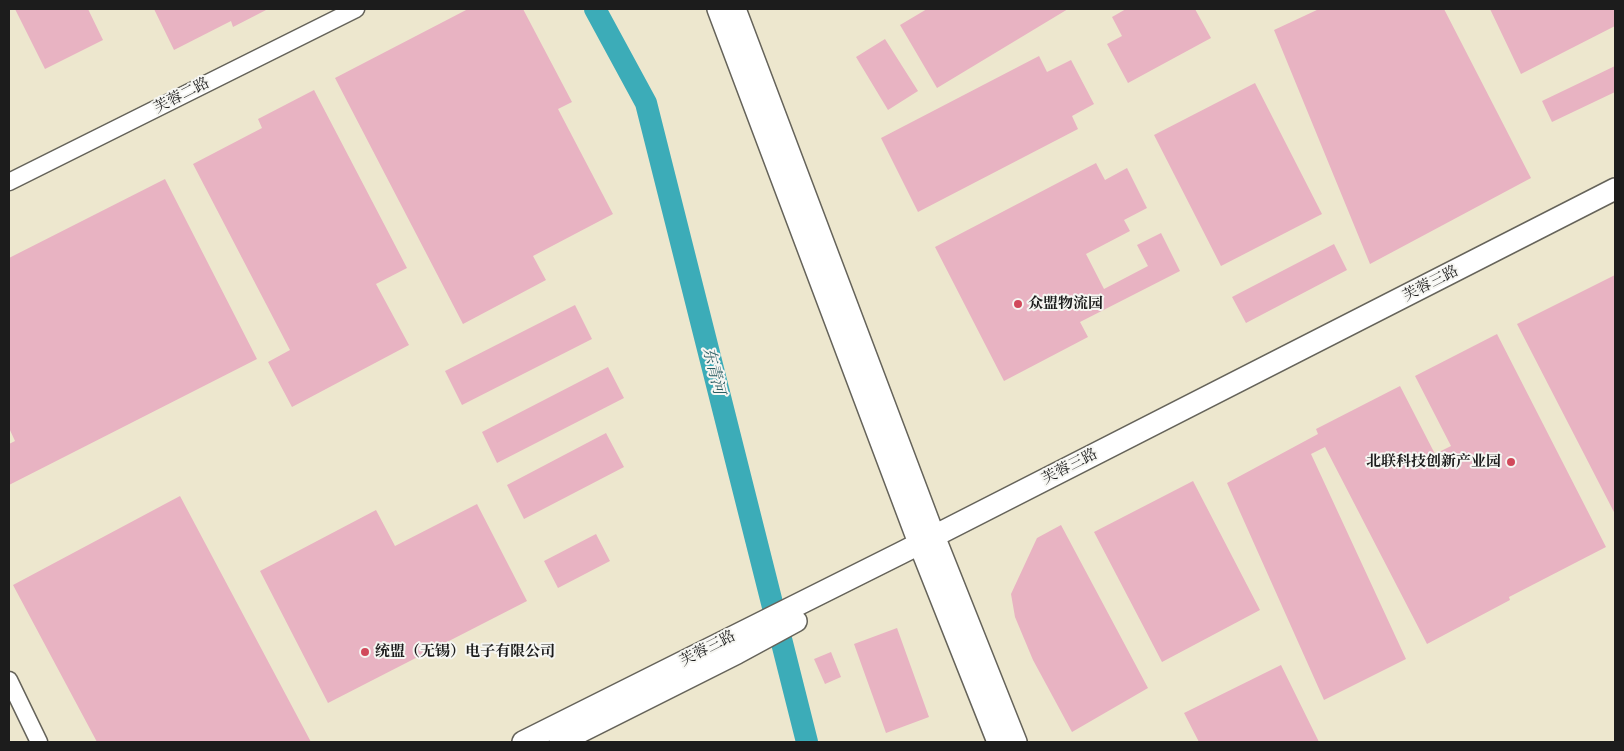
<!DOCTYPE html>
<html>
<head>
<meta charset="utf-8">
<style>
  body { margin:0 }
  #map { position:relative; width:1624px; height:751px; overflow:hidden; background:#ede7ce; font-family:Alegreya,serif }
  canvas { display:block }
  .frame { position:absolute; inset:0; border:10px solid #1c1c1c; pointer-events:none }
</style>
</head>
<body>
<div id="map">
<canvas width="1624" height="751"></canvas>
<div class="frame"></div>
</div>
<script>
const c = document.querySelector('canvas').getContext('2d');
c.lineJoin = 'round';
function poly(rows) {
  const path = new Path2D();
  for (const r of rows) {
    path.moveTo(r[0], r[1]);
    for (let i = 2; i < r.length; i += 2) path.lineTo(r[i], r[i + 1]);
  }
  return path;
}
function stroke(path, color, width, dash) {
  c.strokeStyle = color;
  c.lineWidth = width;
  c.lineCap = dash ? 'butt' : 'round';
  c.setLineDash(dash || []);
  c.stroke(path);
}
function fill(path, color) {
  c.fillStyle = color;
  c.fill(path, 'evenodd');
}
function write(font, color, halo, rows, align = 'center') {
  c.font = font + ' Alegreya,"Noto Serif SC",serif';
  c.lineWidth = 4;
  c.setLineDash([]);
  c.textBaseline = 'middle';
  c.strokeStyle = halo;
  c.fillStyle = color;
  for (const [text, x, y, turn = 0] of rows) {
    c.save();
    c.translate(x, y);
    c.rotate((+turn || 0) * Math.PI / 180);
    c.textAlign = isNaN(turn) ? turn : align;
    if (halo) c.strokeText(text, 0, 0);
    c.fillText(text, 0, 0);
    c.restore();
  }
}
stroke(poly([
  [595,9,646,103,807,742]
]), '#3cacb8', 22);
fill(poly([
  [15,9,88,9,103,40,45,69],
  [154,9,268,9,233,27,231,21,174,50],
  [468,9,523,9,572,102,558,109,613,214,533,256,546,280,463,324,335,78],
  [927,9,1068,9,937,88,900,25],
  [1126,9,1195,9,1211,38,1128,83,1107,44,1122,36,1112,17],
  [1319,9,1444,9,1531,178,1370,264,1274,30],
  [1490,9,1615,9,1615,26,1521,74],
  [885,39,918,91,888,110,856,57],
  [1039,56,1047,72,1071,60,1094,104,1072,116,1078,129,918,212,881,138],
  [1615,66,1615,92,1552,122,1542,101],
  [1255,83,1322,214,1221,266,1154,135],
  [314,90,407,268,376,284,409,345,292,407,268,362,290,350,193,164,262,128,258,119],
  [1096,163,1105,180,1127,168,1147,208,1124,220,1130,231,1086,254,1104,289,1148,266,1137,245,1161,233,1180,271,1080,322,1088,337,1004,381,935,247],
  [165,179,257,359,9,485,9,444,15,441,9,428,9,258],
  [1334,244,1347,270,1246,323,1232,297],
  [1615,275,1615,514,1517,324],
  [575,305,592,339,462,405,445,371],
  [1497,334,1606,547,1509,597,1510,600,1427,644,1325,447,1311,454,1406,659,1324,700,1227,483,1318,434,1316,429,1400,386,1435,454,1451,446,1415,376],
  [608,367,624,398,497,463,482,432],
  [606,433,624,467,524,519,507,485],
  [1193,481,1260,610,1162,662,1094,532],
  [180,496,311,742,97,742,13,585],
  [477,504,527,601,328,703,260,571,376,510,395,546],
  [1061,525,1148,688,1072,732,1033,660,1015,617,1011,594,1037,538],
  [596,534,610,561,558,588,544,561],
  [897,628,929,717,886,733,854,644],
  [831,652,841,677,825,684,814,659],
  [1281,665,1319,742,1199,742,1184,713]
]), '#e8b3c2');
const minor = poly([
  [9,182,356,9],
  [9,680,39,742]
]);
const major = poly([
  [718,9,919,543,998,742],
  [735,9,934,536,1016,742],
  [523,742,901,553,1615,189],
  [560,742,737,653,796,621]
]);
stroke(minor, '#65635a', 19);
stroke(major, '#65635a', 24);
stroke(minor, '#fff', 16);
stroke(major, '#fff', 21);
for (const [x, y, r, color] of [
  [1018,304,5,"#d1495b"],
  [1511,462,5,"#d1495b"],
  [365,652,5,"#d1495b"]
]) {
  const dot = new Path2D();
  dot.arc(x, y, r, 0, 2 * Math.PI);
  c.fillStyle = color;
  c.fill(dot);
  stroke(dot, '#f6f6f2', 2);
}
write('15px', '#1c1c1c', '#f6f6f2', [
  ["芙蓉二路",182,96,-27],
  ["芙蓉三路",1431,284,-27],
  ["芙蓉三路",1070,467,-27],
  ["芙蓉三路",708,649,-27]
]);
write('bold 15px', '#1c1c1c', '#f6f6f2', [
  ["众盟物流园",1028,304],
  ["北联科技创新产业园",1501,462,"right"],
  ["统盟（无锡）电子有限公司",375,652]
], 'left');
write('italic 16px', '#2a5d62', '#f6f6f2', [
  ["东青河",713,371,76]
]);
</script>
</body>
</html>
